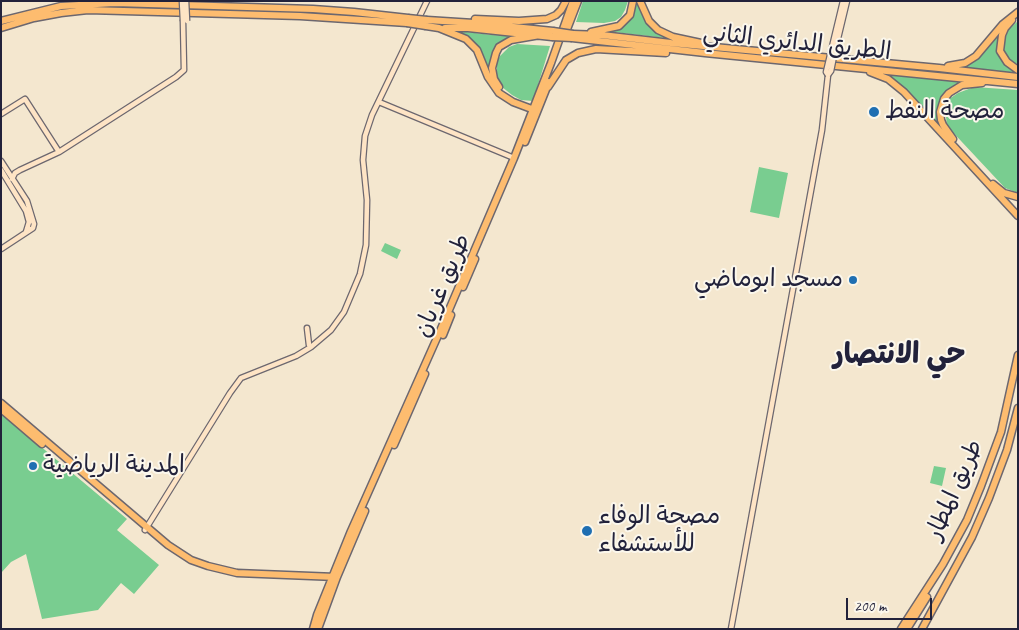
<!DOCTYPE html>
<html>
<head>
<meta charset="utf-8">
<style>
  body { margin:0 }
  #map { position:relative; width:1019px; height:630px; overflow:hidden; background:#f4e7cf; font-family:Caveat,sans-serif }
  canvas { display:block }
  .frame { position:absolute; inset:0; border:2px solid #22223b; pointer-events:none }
  .scale { position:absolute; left:846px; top:598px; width:86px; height:22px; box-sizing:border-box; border:2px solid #22223b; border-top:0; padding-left:6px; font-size:15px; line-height:18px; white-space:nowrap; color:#22223b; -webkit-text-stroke:4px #fbf7ec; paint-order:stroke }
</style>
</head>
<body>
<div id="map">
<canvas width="1019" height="630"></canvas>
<div class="frame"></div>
<div class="scale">200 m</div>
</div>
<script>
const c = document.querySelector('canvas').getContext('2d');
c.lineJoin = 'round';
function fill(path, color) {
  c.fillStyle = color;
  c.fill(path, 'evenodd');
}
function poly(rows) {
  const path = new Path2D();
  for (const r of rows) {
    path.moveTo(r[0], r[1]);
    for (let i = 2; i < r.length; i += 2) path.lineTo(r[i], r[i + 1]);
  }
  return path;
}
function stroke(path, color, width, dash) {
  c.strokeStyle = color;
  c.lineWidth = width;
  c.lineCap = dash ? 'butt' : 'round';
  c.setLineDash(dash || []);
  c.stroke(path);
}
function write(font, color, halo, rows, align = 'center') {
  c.font = font + ' Caveat,"Playpen Sans Arabic",sans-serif';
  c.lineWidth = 4;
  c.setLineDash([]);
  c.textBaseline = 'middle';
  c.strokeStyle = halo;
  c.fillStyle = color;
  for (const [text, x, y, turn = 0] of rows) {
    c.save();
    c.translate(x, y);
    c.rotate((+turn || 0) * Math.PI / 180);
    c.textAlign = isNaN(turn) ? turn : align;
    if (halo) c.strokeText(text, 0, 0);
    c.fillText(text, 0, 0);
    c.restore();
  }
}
fill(poly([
  [583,1,628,1,625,10,621,17,615,21,604,23,576,22],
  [636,1,639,1,642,8,666,36,665,38,605,31,632,16],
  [1018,21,1018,64,1013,63,1007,58,1003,51,1003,45,1008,30],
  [449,30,492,35,520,36,499,46,493,81,480,53],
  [1000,31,997,37,998,50,1018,71,1018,74,951,67,960,66],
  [517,44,550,46,533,101,521,100,512,95,502,87,497,78,497,62,500,56,509,47],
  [877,72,973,81,957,84,947,90,942,96,937,110,937,116,942,131],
  [974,87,1018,90,1018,193,1005,188,947,126,945,108,949,99,958,93],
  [759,167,788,173,779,218,750,212],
  [385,243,401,250,397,259,381,251],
  [1,413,127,519,117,530,159,565,134,594,121,583,98,610,42,619,26,554,11,562,1,573],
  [934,466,946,468,942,486,930,483]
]), '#79cd90');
const secondary = poly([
  [831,51,843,1],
  [835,51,847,1],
  [379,102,514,158],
  [1,114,25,99,59,152],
  [1,161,27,201,34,224,33,228,1,249],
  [1,170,26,211,29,222,26,232],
  [12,179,15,173,20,170,59,152,176,77,184,70,183,21],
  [307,328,309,345],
  [145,530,230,393,241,378,296,356,311,347,331,330,344,312,360,274,366,245,367,200,363,160,365,136,372,115,427,1],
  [731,629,822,130,828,75]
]);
const highway = poly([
  [640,1,649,21,658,30,673,37,701,43],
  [475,19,519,21,547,19,556,15,561,10,566,1],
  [427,20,474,23,553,31],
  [1012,20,1005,28,1002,35,1000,51,1007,62,1018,70],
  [1,21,61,6,115,3,313,9,354,12,408,18],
  [426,26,439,28,466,39,477,50,488,77,499,93,513,102,537,111],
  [1,28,34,18,61,13,88,10,300,16,407,23],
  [445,28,468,28,552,37],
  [566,32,578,1],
  [591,32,619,26,630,15,633,1],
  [573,34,602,35,671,43,939,68,1018,77],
  [572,38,705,53,1018,84],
  [948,66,965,63,976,56,1003,24,1018,12],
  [870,72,888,79,904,92,1018,216],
  [499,87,494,79,492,68,496,53,499,47,511,40,540,35],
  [548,87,566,60,578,53,596,49,666,53],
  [953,139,943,125,941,120,940,112,944,99,949,93,962,85,982,83],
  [525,142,549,82],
  [993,184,1004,193,1018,197],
  [463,287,475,259],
  [443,335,451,315],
  [1,403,168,545,191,560,208,566,237,573,336,577],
  [1,409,42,444],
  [394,445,425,374],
  [313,629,317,615,351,531,440,331,514,158,551,63,573,1],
  [318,629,337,577,365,511],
  [901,629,943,564,967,520,981,486,1001,432,1018,355],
  [907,629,927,597],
  [922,629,972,537,989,498,1007,450,1018,408]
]);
stroke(secondary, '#6c676f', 7);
stroke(highway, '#6c676f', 9);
stroke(secondary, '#fee4c5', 4.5);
stroke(highway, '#fdbc6f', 6);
const secondaryBridge = poly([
  [182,1,183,21],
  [186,1,187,21],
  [828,75,831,71,835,51],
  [828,75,826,72,831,51]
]);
const highwayBridge = poly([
  [408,18,427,20],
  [407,23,426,26],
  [553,31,573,34],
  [552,37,572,38]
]);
stroke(secondaryBridge, '#6c676f', 7, []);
stroke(highwayBridge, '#6c676f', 9, []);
stroke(secondaryBridge, '#fee4c5', 4.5);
stroke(highwayBridge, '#fdbc6f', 6);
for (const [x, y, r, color] of [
  [874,112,6,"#1f6fb2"],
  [853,280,5,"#1f6fb2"],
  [33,466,5,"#1f6fb2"],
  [587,531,6,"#1f6fb2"]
]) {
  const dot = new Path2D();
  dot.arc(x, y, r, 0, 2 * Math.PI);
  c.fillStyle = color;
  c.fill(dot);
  stroke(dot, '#fbf7ec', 2);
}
write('24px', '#22223b', '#fbf7ec', [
  ["الطريق الدائري الثاني",797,43,6],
  ["طريق غريان",443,286,-67],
  ["طريق المطار",955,490,-66]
]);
write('24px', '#22223b', '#fbf7ec', [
  ["مصحة النفط",885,112],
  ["مسجد ابوماضي",843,280,"right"],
  ["المدينة الرياضية",43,466],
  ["مصحة الوفاء",598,517],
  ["للأستشفاء",598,545]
], 'left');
write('bold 29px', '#22223b', '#fbf7ec', [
  ["حي الانتصار",899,355]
]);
</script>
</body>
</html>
